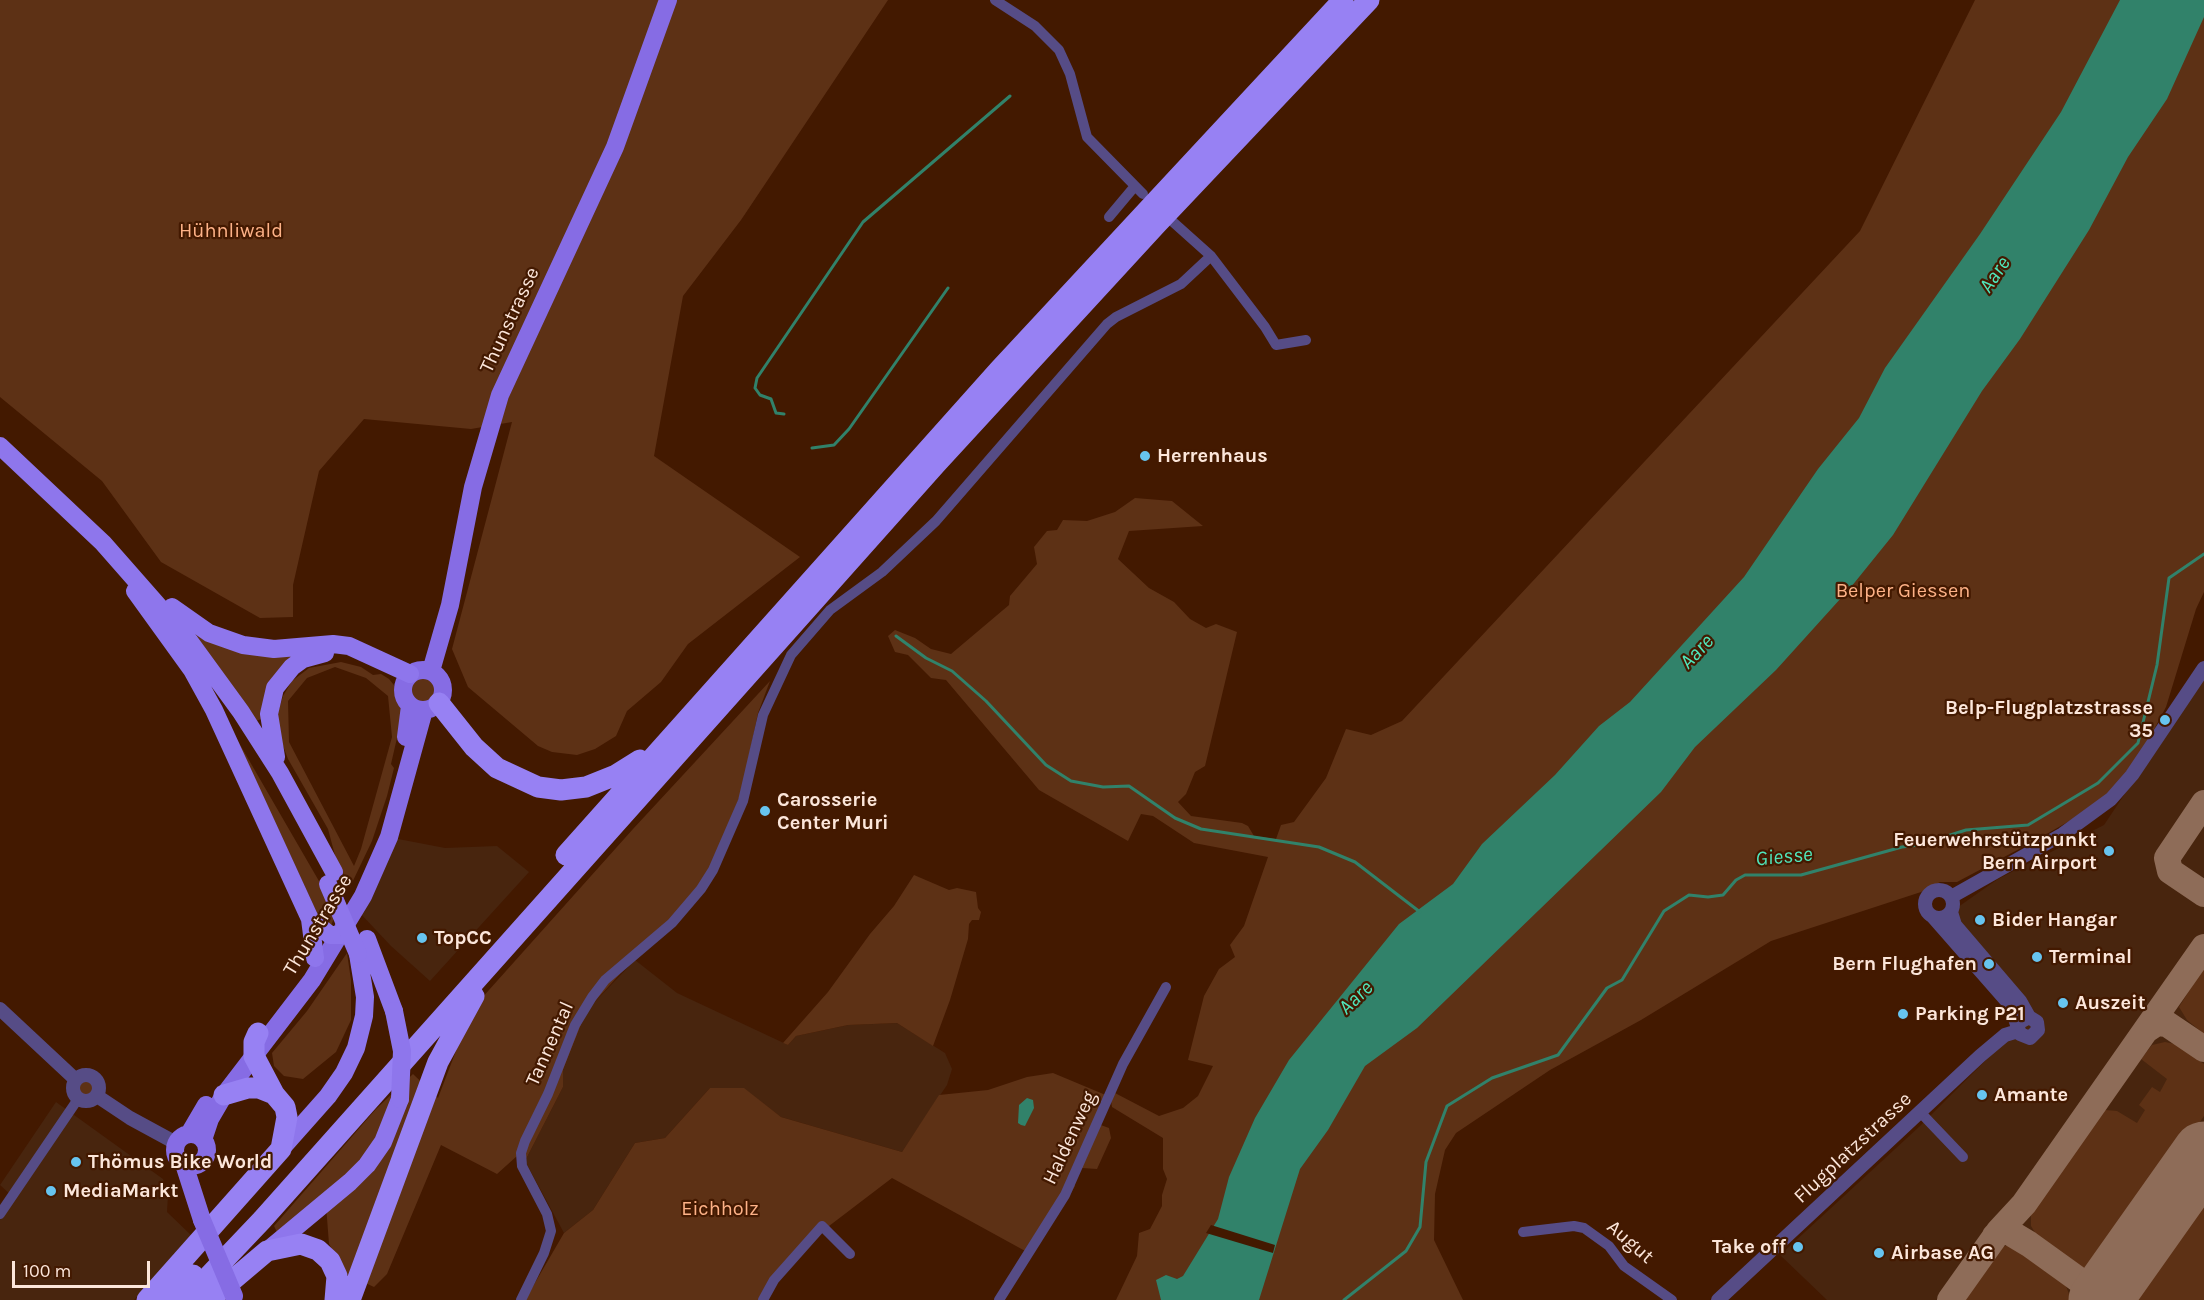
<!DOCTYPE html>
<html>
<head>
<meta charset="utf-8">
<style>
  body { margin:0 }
  #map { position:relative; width:2204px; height:1300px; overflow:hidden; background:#431900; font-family:Karla,sans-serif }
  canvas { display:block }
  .scale { position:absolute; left:12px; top:1261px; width:138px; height:27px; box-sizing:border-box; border:3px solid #fce6da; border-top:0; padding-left:8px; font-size:18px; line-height:21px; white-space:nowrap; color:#fce6da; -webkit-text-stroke:4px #431900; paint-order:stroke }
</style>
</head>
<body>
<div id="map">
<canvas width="2204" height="1300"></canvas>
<div class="scale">100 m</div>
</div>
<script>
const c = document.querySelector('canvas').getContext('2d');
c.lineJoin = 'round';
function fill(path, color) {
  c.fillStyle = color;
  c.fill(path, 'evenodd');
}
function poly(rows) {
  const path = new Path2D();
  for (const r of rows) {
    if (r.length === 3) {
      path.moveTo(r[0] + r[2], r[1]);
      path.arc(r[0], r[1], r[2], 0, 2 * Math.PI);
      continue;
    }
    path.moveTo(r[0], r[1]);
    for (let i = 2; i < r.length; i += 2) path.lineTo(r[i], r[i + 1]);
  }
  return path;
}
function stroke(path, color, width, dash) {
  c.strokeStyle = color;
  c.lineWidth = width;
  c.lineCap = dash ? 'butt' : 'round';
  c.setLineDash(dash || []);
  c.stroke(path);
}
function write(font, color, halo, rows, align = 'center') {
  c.font = font + ' Karla,sans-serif';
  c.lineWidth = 4.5;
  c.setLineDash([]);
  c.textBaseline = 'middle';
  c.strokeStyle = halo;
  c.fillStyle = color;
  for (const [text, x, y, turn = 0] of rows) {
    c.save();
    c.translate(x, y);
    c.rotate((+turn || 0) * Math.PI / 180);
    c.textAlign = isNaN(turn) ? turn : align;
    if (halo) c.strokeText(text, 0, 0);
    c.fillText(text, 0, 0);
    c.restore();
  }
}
fill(poly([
  [2204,675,2204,1300,1827,1300,1780,1255,1920,1126,2029,1017,1951,912,1998,879,2104,825],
  [393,838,445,848,497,846,529,872,430,981,391,946,359,912],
  [635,960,677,993,788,1045,796,1036,848,1025,897,1023,945,1053,952,1069,947,1085,902,1152,781,1117,744,1089,710,1088,665,1138,635,1143,593,1210,564,1233,525,1161,563,1087,563,1070,587,1010],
  [56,1102,163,1179,168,1195,167,1212,193,1237,134,1300,0,1300,0,1215,12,1196,0,1185]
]), '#48250e');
fill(poly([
  [0,0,888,0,741,220,683,296,654,456,800,557,688,644,661,682,627,711,616,736,595,749,577,755,552,752,538,746,468,687,452,649,512,422,471,429,364,419,319,471,293,585,293,617,260,618,161,562,102,481,0,397],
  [1975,0,2204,0,2204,592,2196,609,2166,707,2141,754,2118,785,2085,812,2038,839,1957,882,1940,882,1921,892,1771,941,1641,1020,1550,1070,1456,1133,1445,1150,1435,1194,1434,1240,1463,1300,1116,1300,1137,1256,1139,1233,1150,1229,1162,1206,1162,1195,1167,1179,1163,1169,1163,1138,1112,1107,1111,1101,1115,1093,1159,1116,1183,1108,1198,1096,1213,1066,1188,1060,1204,996,1219,969,1235,957,1230,945,1244,926,1268,857,1194,843,1153,816,1141,814,1128,841,1039,790,946,680,931,678,908,655,895,652,888,636,895,630,915,638,931,649,951,654,1009,605,1010,596,1037,564,1034,547,1047,531,1057,530,1063,520,1087,521,1115,512,1135,498,1172,501,1203,526,1129,531,1118,559,1149,588,1174,602,1190,619,1206,628,1216,624,1237,632,1205,766,1195,772,1186,794,1178,802,1191,816,1242,823,1248,826,1254,836,1276,839,1281,825,1294,822,1326,778,1346,729,1371,735,1402,721,1860,231],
  [193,633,302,651,264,718,256,721],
  [341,662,361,667,373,675,381,674,389,679,398,690,405,707,403,733,397,738,391,764,394,768,387,796,372,841,350,887,336,859,328,829,288,759,280,738,277,716,283,696,292,681,309,668],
  [335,667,366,678,388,696,392,737,361,849,354,866,289,742,288,701,307,678],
  [423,689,15],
  [770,681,758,713,742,790,718,853,695,892,587,1010,563,1070,563,1087,525,1161,517,1156,497,1174,441,1145,387,1274,374,1287,348,1275,329,1244,326,1205,277,1232,274,1226,376,1109,413,1074,438,1098,472,1009,633,829],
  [235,736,323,888,336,914,329,930,324,928],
  [914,875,949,890,957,888,976,892,978,908,981,912,979,920,972,920,969,924,968,939,950,1000,933,1046,897,1023,848,1025,796,1036,788,1045,783,1043,828,992,870,934,894,906],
  [347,953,351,980,351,1020,336,1052,303,1079,284,1076,274,1066,272,1053,307,1011],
  [2204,967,2204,1034,2187,1020,2179,1007],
  [2165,1042,2175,1044,2204,1064,2204,1116,2104,1259,2096,1267,2082,1268,2037,1236,2031,1226,2031,1215,2105,1110,2117,1111,2137,1123,2145,1110,2139,1105,2152,1087,2160,1092,2167,1079,2141,1059,2152,1045],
  [1053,1073,1108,1096,1098,1124,1109,1128,1111,1138,1097,1169,1082,1168,1073,1178,1075,1186,1062,1208,1027,1252,892,1178,812,1239,764,1300,525,1300,564,1233,593,1210,635,1143,665,1138,710,1088,744,1088,781,1117,902,1152,939,1095,988,1090,1027,1077],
  [86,1088,7],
  [2204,1191,2204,1300,2127,1300],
  [2009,1245,2065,1283,2071,1300,1956,1300,1993,1249]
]), '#5d3115');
fill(poly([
  [2120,0,2204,0,2204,17,2167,99,2128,157,2089,230,2020,339,1982,391,1893,535,1851,587,1776,670,1695,747,1661,792,1417,1028,1365,1066,1328,1130,1300,1169,1259,1300,1161,1300,1156,1280,1166,1275,1177,1279,1183,1276,1218,1219,1229,1177,1255,1118,1289,1060,1399,924,1453,884,1482,844,1555,775,1599,726,1630,702,1744,577,1818,469,1859,418,1885,368,1980,234,2061,112],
  [1027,1098,1033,1100,1034,1108,1025,1126,1021,1125,1018,1123,1019,1105]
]), '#31826a');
fill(poly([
  [1211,1225,1275,1245,1273,1253,1206,1233]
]), '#431900');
stroke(poly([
  [784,414,776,413,771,399,760,395,755,388,757,378,863,222,1010,96],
  [812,448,834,445,849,429,948,288],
  [896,636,926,658,952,671,986,701,1046,765,1071,781,1103,787,1129,786,1175,818,1201,829,1319,847,1355,862,1420,912],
  [1344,1300,1406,1251,1420,1227,1426,1162,1447,1106,1492,1078,1558,1055,1607,988,1622,980,1664,911,1689,895,1708,897,1723,895,1736,880,1745,875,1801,875,1902,847,1919,845,1966,830,2028,825,2098,783,2138,743,2157,665,2169,578,2204,554]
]), '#31826a', 3);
stroke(poly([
  [2204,803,2167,858,2170,871,2204,894],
  [2148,1029,2157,1023,2167,1024,2204,1049],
  [1995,1236,1999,1232,2009,1232,2029,1244,2079,1280,2089,1292,2091,1300],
  [2079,1280,2085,1284,2099,1284,2111,1280,2121,1270],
  [1950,1300,1999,1231,2024,1204,2204,947]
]), '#8e6c58', 26);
stroke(poly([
  [2100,1300,2204,1153]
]), '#8e6c58', 63);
stroke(poly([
  [995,0,1035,26,1059,50,1070,74,1087,137,1143,194],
  [1109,217,1135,186],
  [1173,222,1211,256,1265,327,1276,345,1306,340],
  [1921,1113,1963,1157],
  [0,1214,78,1099],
  [1523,1232,1574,1226,1584,1228,1609,1246,1624,1266,1672,1300],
  [521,1300,544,1253,551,1231,547,1214,522,1166,521,1153,525,1141,548,1094,575,1025,592,997,605,980,672,923,701,889,713,870,743,801,763,715,791,655,830,610,882,572,936,521,1107,324,1116,317,1181,284,1211,256],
  [763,1300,774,1280,822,1226,850,1254],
  [999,1300,1065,1195,1123,1064,1166,987]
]), '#564c86', 10);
stroke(poly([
  [1939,904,14],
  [1951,897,2063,834,2111,799,2132,775,2204,668],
  [1951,912,1955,925,2020,1001,2029,1017],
  [1933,917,2011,1006,2020,1034,2030,1038,2038,1030,2037,1022,2029,1017,2018,1023],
  [0,1009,76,1080],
  [86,1088,13],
  [97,1096,130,1118,176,1143],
  [1718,1300,1980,1056,2005,1035,2018,1031]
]), '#564c86', 14);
stroke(poly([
  [423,690,20],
  [431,671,450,605,473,487,500,395,615,147,668,0],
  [406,737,410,706],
  [189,1134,206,1105],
  [191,1150,16],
  [203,1140,210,1119,224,1095,312,980,363,896,389,837,424,710],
  [184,1164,202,1220]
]), '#866ce4', 18);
stroke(poly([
  [0,446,103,543,190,642,241,712,280,773,334,872],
  [135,591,192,670,214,710,310,919,315,958],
  [172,607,209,633,243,645,274,649,333,644,349,646,410,674],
  [276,757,269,714,275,688,292,667,303,659,325,653],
  [310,919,330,935,342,935],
  [367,939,394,1011],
  [281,1149,328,1096,344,1073,356,1048,364,1016,365,997,358,954],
  [267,1251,350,1182,367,1165,383,1142,400,1099]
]), '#8e76ec', 18);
stroke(poly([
  [439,703,474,747,497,768,538,787,561,790,586,787,616,775,640,760],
  [566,855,999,370,1343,0],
  [258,1033,254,1042,254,1056,274,1094],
  [147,1300,281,1149,287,1117,285,1107,274,1094,259,1088,248,1088,224,1095],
  [168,1300,193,1275],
  [186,1300,262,1220,936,464,1156,225,1369,0],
  [209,1300,267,1251,301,1244,318,1250,330,1261,337,1276,335,1300],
  [350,1300,438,1062,474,996]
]), '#9781f3', 21);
stroke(poly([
  [202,1220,234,1296]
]), '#866ce4', 18);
stroke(poly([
  [328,884,358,954],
  [394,1011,402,1051,400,1099]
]), '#8e76ec', 18);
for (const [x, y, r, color] of [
  [1145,456,6,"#67c4ef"],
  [2165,720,6,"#67c4ef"],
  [765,811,6,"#67c4ef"],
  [2109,851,6,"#67c4ef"],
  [1980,920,6,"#67c4ef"],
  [422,938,6,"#67c4ef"],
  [2037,957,6,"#67c4ef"],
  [1989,964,6,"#67c4ef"],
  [2063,1003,6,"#67c4ef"],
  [1903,1014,6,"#67c4ef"],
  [1982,1095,6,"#67c4ef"],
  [76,1162,6,"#67c4ef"],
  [51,1191,6,"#67c4ef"],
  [1798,1247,6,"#67c4ef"],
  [1879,1253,6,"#67c4ef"]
]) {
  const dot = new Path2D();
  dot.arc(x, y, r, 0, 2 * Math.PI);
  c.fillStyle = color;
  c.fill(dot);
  stroke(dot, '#431900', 2);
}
write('20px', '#feb287', '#431900', [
  ["Hühnliwald",231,231],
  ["Belper Giessen",1903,591],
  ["Eichholz",720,1209]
]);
write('20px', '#fce6da', '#431900', [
  ["Thunstrasse",510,320,-65],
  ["Thunstrasse",318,925,-59],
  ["Tannental",550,1044,-66],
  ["Haldenweg",1070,1138,-65],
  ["Flugplatzstrasse",1853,1148,-43],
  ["Augut",1630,1242,41]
]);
write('bold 20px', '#fce6da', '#431900', [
  ["Herrenhaus",1157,456],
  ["Belp-Flugplatzstrasse",2153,708,"right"],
  ["35",2153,731,"right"],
  ["Carosserie",777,800],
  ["Center Muri",777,823],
  ["Feuerwehrstützpunkt",2097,840,"right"],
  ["Bern Airport",2097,863,"right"],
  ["Bider Hangar",1992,920],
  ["TopCC",434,938],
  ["Terminal",2049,957],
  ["Bern Flughafen",1977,964,"right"],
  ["Auszeit",2075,1003],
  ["Parking P21",1915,1014],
  ["Amante",1994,1095],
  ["Thömus Bike World",88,1162],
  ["MediaMarkt",63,1191],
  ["Take off",1786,1247,"right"],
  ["Airbase AG",1891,1253]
], 'left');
write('italic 21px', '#50e7bc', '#431900', [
  ["Aare",1995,275,-56],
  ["Aare",1697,652,-46],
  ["Giesse",1784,857,-5],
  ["Aare",1356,998,-44]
]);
</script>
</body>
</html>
